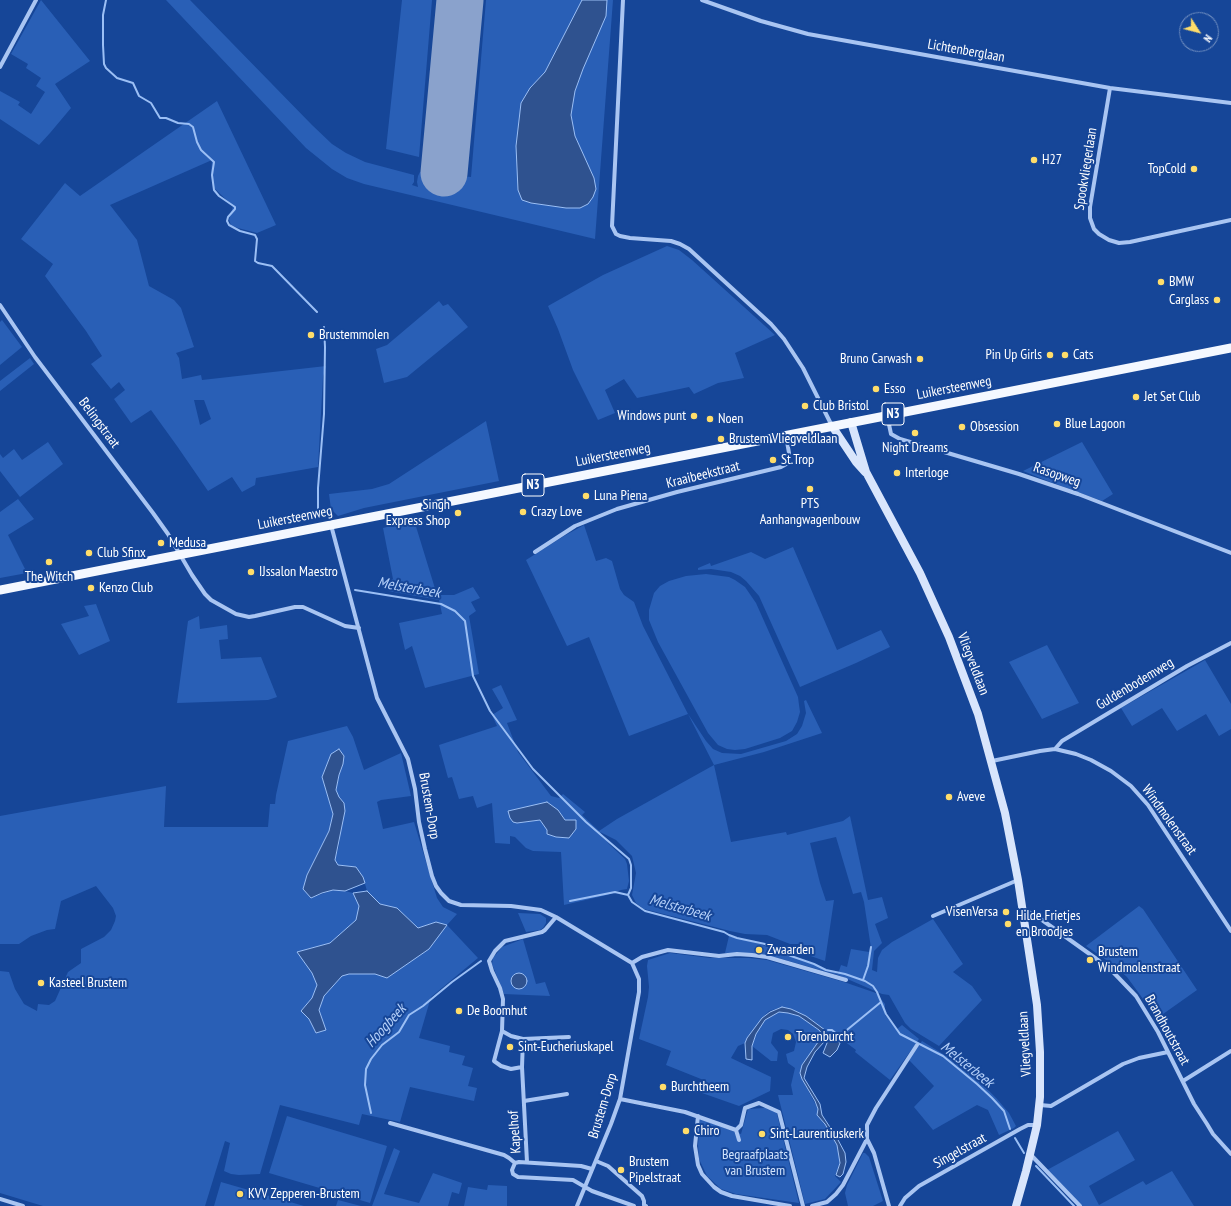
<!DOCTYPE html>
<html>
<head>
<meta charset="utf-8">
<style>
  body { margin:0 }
  #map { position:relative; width:1231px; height:1206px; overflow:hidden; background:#164698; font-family:"PT Sans Narrow",sans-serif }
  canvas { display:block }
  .north { position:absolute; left:1179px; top:12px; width:40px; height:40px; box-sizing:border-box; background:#164698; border:1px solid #7390c1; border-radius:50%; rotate:126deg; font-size:11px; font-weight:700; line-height:16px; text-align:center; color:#fff }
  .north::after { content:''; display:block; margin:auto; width:14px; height:18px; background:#ffdd6a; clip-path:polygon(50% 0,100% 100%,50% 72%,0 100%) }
</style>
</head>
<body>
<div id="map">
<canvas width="1231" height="1206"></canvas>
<div class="north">N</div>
</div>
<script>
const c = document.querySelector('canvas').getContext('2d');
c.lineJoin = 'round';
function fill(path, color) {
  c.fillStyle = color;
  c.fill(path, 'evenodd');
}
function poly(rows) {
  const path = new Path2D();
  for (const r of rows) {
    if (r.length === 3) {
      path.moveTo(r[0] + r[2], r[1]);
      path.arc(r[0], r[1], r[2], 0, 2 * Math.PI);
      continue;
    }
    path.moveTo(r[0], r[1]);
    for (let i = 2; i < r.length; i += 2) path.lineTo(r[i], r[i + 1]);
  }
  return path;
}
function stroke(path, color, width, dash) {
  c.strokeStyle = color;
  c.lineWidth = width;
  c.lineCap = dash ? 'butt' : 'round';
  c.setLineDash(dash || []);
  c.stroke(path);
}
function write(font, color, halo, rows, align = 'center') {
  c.font = font + ' "PT Sans Narrow",sans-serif';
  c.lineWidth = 4;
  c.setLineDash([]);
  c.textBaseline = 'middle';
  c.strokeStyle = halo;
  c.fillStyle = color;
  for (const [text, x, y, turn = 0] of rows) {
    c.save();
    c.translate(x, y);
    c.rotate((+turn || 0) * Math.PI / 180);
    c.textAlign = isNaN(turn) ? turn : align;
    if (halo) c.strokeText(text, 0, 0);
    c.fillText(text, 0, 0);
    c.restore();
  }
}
fill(poly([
  [41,0,90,61,55,84,71,108,50,133,39,145,0,119,0,91,20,102,18,105,31,114,45,92,36,86,41,78,26,68,28,64,11,54],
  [166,0,190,0,312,125,332,144,346,153,365,162,414,175,414,182,412,185,418,187,417,182,418,176,420,172,471,177,486,0,613,0,595,239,364,184,347,178,332,169,306,148],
  [402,0,432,0,419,157,386,149],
  [217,101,276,225,257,233,238,228,231,225,229,220,233,206,214,188,211,175,212,160,110,205,137,240,149,286,174,300,181,308,194,347,176,353,179,358,182,379,201,375,202,380,326,366,323,377,318,467,256,478,255,485,242,492,232,477,208,491,177,446,151,410,131,423,114,399,125,390,119,382,111,389,91,364,102,356,86,331,45,276,53,264,21,239,65,183,80,196],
  [194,400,204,400,211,419,200,425],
  [667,246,679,250,692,260,775,335,735,353,744,378,718,383,694,394,689,387,637,398,624,379,605,390,615,413,598,420,573,370,558,329,548,306,603,275],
  [439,301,443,306,448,304,468,327,407,377,384,383,376,349,387,345],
  [2,320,22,347,0,365,0,322],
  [30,358,34,364,0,391,0,381],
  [486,421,499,481,364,508,338,516,331,509,329,494,372,489,389,484],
  [48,442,63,464,20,497,0,471,0,454,3,458,14,449,22,460],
  [1082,442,1113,494,1102,501,1045,480,1023,471],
  [18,499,34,519,8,535,27,573,0,578,0,512],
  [414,520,437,595,454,595,473,587,480,598,471,602,476,611,469,616,479,674,425,688,412,646,405,650,399,623,442,614,439,600,388,591,386,582,393,579,383,528],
  [584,525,596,561,606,558,612,561,620,589,624,595,634,602,643,626,688,714,706,741,713,749,722,753,741,754,786,741,797,734,802,726,806,713,804,701,806,700,822,733,764,752,714,765,731,842,786,832,787,835,843,821,850,816,868,900,882,897,888,918,875,924,882,943,874,951,872,970,877,972,878,958,882,950,892,942,933,919,963,964,953,972,972,986,982,1000,939,1046,911,1029,905,1023,889,995,882,994,838,975,778,958,757,954,725,953,729,936,760,944,838,974,841,965,847,967,851,949,869,952,871,948,864,902,861,892,853,894,836,837,810,843,820,883,826,901,834,900,825,961,799,952,799,944,790,944,767,935,745,934,730,931,644,909,636,903,632,895,636,873,632,856,616,840,600,832,609,844,625,859,627,864,629,881,627,889,621,890,607,895,564,905,561,852,533,851,526,848,515,837,510,836,510,844,495,843,492,803,477,808,473,796,459,799,452,777,448,778,439,745,497,726,492,715,503,708,492,689,501,685,517,720,507,723,518,752,551,796,559,798,563,794,585,812,582,815,599,831,617,819,714,765,688,714,629,736,589,637,567,646,526,560,564,536],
  [558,810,565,820,569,838,552,836,540,820,518,823],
  [793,547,837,650,881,630,890,647,856,663,800,687,759,596,746,581,740,576,731,572,711,569,698,570,698,568,710,563,711,566,751,552,765,559],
  [706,574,729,577,735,580,745,587,756,603,798,697,799,705,800,712,797,722,792,731,780,738,745,749,735,750,727,749,718,745,708,733,658,642,649,620,649,610,654,593,660,586,669,581,686,576],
  [96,604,110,641,79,655,61,624,89,616,84,606],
  [199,616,200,629,227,625,228,639,219,640,221,659,261,657,277,697,268,700,177,703,188,621],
  [1047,645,1079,703,1042,719,1009,662],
  [1205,660,1231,704,1231,729,1219,736,1206,714,1177,731,1162,708,1132,726,1121,708],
  [347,726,353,737,364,770,401,753,411,796,381,800,377,802,383,829,414,822,437,898,443,907,457,914,447,925,478,958,431,997,419,1038,450,1046,449,1052,465,1056,462,1065,473,1068,468,1086,477,1088,474,1101,410,1087,400,1122,362,1114,359,1125,280,1105,260,1174,239,1175,231,1174,224,1171,230,1143,225,1141,205,1206,43,1206,0,1193,0,971,9,972,15,989,24,1004,37,1011,38,1004,49,1005,55,1001,68,972,81,963,81,949,104,937,111,930,115,921,116,916,113,908,96,886,61,901,55,929,47,930,31,936,19,944,0,944,0,816,166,786,164,827,268,827,270,804,275,804,276,795,288,741],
  [331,754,343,764,339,775,336,790,339,797,344,803,339,846,335,860,337,865,356,867,363,877,367,891,380,904,397,908,418,928,436,922,437,937,429,949,375,974,349,974,342,976,324,996,319,1010,326,1030,316,1033,309,1019,301,1011,312,998,317,985,312,973,298,952,330,943,356,920,360,906,353,893,345,891,333,890,311,898,307,875,329,831,333,814,322,777],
  [1139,906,1143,909,1197,990,1156,1019,1146,1003,1127,977,1112,964,1086,946],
  [518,913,540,914,546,918,546,923,543,928,540,930,526,932],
  [523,939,536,984,545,982,550,996,504,994,492,964,493,958,502,947],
  [670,953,710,958,749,958,767,960,844,982,876,993,885,1004,885,1015,897,1029,902,1025,919,1039,890,1080,855,1052,856,1050,844,1041,845,1039,838,1040,833,1037,826,1039,827,1034,821,1027,792,1009,782,1007,769,1011,762,1018,747,1038,745,1043,738,1046,731,1058,771,1077,770,1091,739,1106,702,1093,706,1081,666,1065,671,1051,639,1039,648,997,649,987,647,966,648,960],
  [779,1012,788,1013,799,1016,819,1030,823,1035,814,1048,802,1079,818,1109,817,1115,825,1124,837,1145,840,1163,835,1176,841,1182,825,1199,805,1204,778,1095,793,1095,791,1085,795,1068,788,1063,786,1054,794,1051,796,1042,793,1034,788,1030,781,1029,773,1033,771,1043,778,1052,777,1061,771,1061,752,1046,756,1034,765,1019],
  [922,1041,951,1059,974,1076,997,1099,1009,1113,1016,1126,1014,1128,999,1135,988,1110,977,1105,933,1130,914,1107,934,1086,909,1060],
  [768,1105,776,1110,799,1203,736,1194,721,1189,707,1176,699,1159,698,1145,700,1119,741,1134,748,1109,764,1108],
  [287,1116,387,1146,370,1203,269,1173],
  [1118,1131,1135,1160,1089,1186,1099,1205,1143,1181,1146,1185,1172,1171,1194,1206,1082,1206,1047,1170],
  [394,1148,400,1151,384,1194,419,1203,433,1173,462,1183,459,1194,452,1192,448,1206,372,1206],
  [863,1153,865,1153,869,1157,883,1201,873,1206,848,1206,845,1193,847,1185],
  [221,1182,304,1206,214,1206],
  [488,1185,507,1186,507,1206,464,1206,468,1187,487,1190],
  [338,1200,361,1206,336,1206]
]), '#295fb6');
const water = poly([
  [582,0,607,0,606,16,583,69,575,91,571,115,575,136,594,178,596,189,593,197,588,204,580,208,566,208,531,203,522,200,518,190,516,146,521,103,530,88,545,72,582,0],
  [339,749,344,756,343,764,339,775,336,790,339,797,344,803,345,811,335,860,338,865,356,867,363,877,365,883,345,891,333,890,322,893,311,898,303,889,307,875,329,831,333,814,322,777,331,754,339,749],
  [547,802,558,810,565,820,576,820,576,829,569,838,556,837,547,834,547,830,540,820,517,823,513,822,510,818,508,811,547,802],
  [367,891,380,904,397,908,418,928,436,922,447,925,429,949,387,978,375,974,349,974,342,976,324,996,319,1010,326,1030,316,1033,309,1019,301,1011,312,998,317,985,312,973,297,952,330,943,356,920,359,906,353,893,367,891],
  [519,981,8],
  [782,1007,791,1009,806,1016,825,1030,827,1034,824,1042,815,1052,807,1067,804,1078,820,1104,822,1115,837,1138,845,1153,846,1162,843,1174,840,1177,836,1175,840,1163,837,1145,825,1124,817,1115,818,1109,815,1101,802,1079,800,1073,802,1065,823,1035,819,1030,799,1016,788,1013,779,1012,765,1020,756,1034,752,1046,752,1060,746,1059,745,1043,747,1038,762,1018,770,1012,782,1007],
  [833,1037,840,1043,837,1050,830,1057,823,1053,829,1038,833,1037]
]);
fill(water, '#2f528f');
stroke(water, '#9bbff5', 1);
stroke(poly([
  [106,0,103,15,103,45,104,64,106,68,117,78,133,83,139,96,151,103,160,118,166,118,178,123,189,124,193,127,197,142,201,150,214,162,212,175,214,190,219,196,235,207,235,209,228,217,227,221,229,225,240,231,255,235,257,239,255,261,258,263,272,266,317,312],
  [318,516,318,488,324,414,325,347,324,327],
  [355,590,441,604,455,611,465,621,473,676,490,711,533,769,586,822,629,859,631,865,631,888,628,895],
  [628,895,632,902,645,911,724,932,729,935,737,938,765,944,791,956,814,964,826,970,845,974,865,981,873,986,877,992,886,1014,900,1034,943,1056,977,1084,992,1098,1004,1111,1010,1129],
  [570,901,615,892,628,895],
  [863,980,868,966,871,947],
  [828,1030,832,1030,838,1035,842,1034,881,1002],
  [371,1113,365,1085,366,1069,371,1059,382,1045,399,1032,409,1015,423,1006,452,982,481,961],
  [1015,1138,1024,1153],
  [1036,1166,1074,1206]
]), '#9bbff5', 2);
stroke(poly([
  [444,173,460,0]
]), '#8aa2cc', 47);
stroke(poly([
  [623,0,612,226,616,234,620,236,630,238,671,241,680,244,689,249,771,324,784,339,803,368,832,426],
  [702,0,761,21,808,34,1110,88,1231,103],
  [0,67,36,0],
  [1110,88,1090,207,1090,218,1094,229,1099,234,1109,240,1119,243,1130,242,1231,220],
  [0,305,35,357,153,513,168,534,192,575,205,594,211,600,236,614,249,617,255,616,295,607,303,607,345,626,359,628],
  [887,415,891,434,900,439,1019,474,1078,494,1231,553],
  [331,525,377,698,408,759,415,789,419,822,425,849,432,876,436,886,441,893,449,901,461,905,511,906,541,910,556,917,632,963,639,979,639,992,620,1099,611,1124,577,1206],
  [535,552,575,526,617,509,677,492,781,467,788,463,789,453,786,436],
  [1055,749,1062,741,1187,666,1231,643],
  [992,761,1040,751,1055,749,1076,754,1091,760,1111,771,1131,786,1148,805,1231,931],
  [1022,909,1035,915,1098,960,1113,972,1136,996,1158,1032,1194,1104,1207,1124,1213,1134,1231,1154],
  [933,916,1018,880],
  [632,963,642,957,668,950,719,956,737,954,752,955,767,957,846,980],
  [502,1031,511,1036,523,1039,569,1037],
  [523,1039,522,1067,511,1069,501,1066,494,1061,502,1031,503,999,500,988,492,971,489,961,495,951,505,941,542,932,545,930,556,917],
  [522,1067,527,1162],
  [1183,1081,1231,1051],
  [620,1099,685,1112,736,1130],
  [524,1101,567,1094],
  [1040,1105,1051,1106,1123,1064,1139,1058,1168,1052],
  [698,1116,695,1146,698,1165,702,1174,714,1187,721,1192,732,1196,790,1206],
  [390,1123,504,1155,509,1158,515,1163],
  [736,1130,741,1125,745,1108,759,1103,779,1112,803,1206],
  [736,1130,739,1140],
  [1031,1155,1080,1206],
  [596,1161,608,1166,642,1196,644,1201,644,1205,646,1206],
  [592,1169,581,1166,519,1162,515,1163,512,1170,513,1174,518,1177,573,1180,592,1191,634,1206],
  [0,1199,23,1206],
  [812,1206,827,1202,836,1194,843,1185,867,1139],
  [889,1206,874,1153,867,1139,867,1125,876,1108,917,1045],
  [900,1206,905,1198,919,1186,1020,1129,1028,1125,1037,1125]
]), '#a9c5f2', 4);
stroke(poly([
  [851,422,866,472,920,573,949,637,978,714,1005,813,1018,880,1037,1005,1040,1052,1040,1097,1037,1125,1026,1171,1016,1206],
  [832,426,856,462,865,472]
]), '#d8e5fc', 8);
stroke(poly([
  [0,590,1231,348]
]), '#f4f8ff', 9);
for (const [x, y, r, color] of [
  [1034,160,4,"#ffdd6a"],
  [1194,169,4,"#ffdd6a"],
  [1161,282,4,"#ffdd6a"],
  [1217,300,4,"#ffdd6a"],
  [311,335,4,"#ffdd6a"],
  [1050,355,4,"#ffdd6a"],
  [1065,355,4,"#ffdd6a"],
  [920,359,4,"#ffdd6a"],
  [876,389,4,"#ffdd6a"],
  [1136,397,4,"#ffdd6a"],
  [805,406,4,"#ffdd6a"],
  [694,416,4,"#ffdd6a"],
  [710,419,4,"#ffdd6a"],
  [1057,424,4,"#ffdd6a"],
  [962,427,4,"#ffdd6a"],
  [915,433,4,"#ffdd6a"],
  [721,439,4,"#ffdd6a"],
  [773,460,4,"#ffdd6a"],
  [897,473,4,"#ffdd6a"],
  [810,489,4,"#ffdd6a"],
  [586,496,4,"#ffdd6a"],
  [523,512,4,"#ffdd6a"],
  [458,513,4,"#ffdd6a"],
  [161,543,4,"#ffdd6a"],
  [89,553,4,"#ffdd6a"],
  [49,562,4,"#ffdd6a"],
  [251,572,4,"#ffdd6a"],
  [91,588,4,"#ffdd6a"],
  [949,797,4,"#ffdd6a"],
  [1006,912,4,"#ffdd6a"],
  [1008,924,4,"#ffdd6a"],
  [759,950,4,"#ffdd6a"],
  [1090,960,4,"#ffdd6a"],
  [41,983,4,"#ffdd6a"],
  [459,1011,4,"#ffdd6a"],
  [788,1037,4,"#ffdd6a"],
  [510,1047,4,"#ffdd6a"],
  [663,1087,4,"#ffdd6a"],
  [686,1131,4,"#ffdd6a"],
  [762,1134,4,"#ffdd6a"],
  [621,1170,4,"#ffdd6a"],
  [240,1194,4,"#ffdd6a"]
]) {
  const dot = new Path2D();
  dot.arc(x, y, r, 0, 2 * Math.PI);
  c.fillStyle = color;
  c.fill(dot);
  stroke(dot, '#164698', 1.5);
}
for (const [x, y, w] of [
  [893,414,22],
  [533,485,22]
]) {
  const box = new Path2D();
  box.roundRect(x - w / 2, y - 11, w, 22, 3);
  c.fillStyle = '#164698';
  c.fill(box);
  stroke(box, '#fff', 1);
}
write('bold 13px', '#fff', null, [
  ["N3",893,414],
  ["N3",533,485]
]);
write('14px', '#fff', '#164698', [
  ["Lichtenberglaan",966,51,10],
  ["Spookvliegerlaan",1086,169,-81],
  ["Luikersteenweg",954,388,-11],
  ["Belingstraat",99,423,53],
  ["Luikersteenweg",613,455,-11],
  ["Kraaibeekstraat",703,475,-14],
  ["Rasopweg",1057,475,19],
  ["Luikersteenweg",295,518,-11],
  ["Vliegveldlaan",973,664,69],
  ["Guldenbodemweg",1135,684,-31],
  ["Brustem-Dorp",429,806,80],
  ["Windmolenstraat",1169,820,54],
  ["Brandhoutstraat",1167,1030,61],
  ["Vliegveldlaan",1025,1044,-93],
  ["Brustem-Dorp",603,1106,-73],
  ["Kapelhof",515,1132,-94],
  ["Singelstraat",960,1151,-29]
]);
write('14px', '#fff', '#164698', [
  ["H27",1042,160],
  ["TopCold",1186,169,"right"],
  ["BMW",1169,282],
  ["Carglass",1209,300,"right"],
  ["Brustemmolen",319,335],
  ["Pin Up Girls",1042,355,"right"],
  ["Cats",1073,355],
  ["Bruno Carwash",912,359,"right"],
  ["Esso",884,389],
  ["Jet Set Club",1144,397],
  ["Club Bristol",813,406],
  ["Windows punt",686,416,"right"],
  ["Noen",718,419],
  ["Blue Lagoon",1065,424],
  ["Obsession",970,427],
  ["Brustem Vliegveldlaan",729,439],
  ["Night Dreams",915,448,"center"],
  ["St.Trop",781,460],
  ["Interloge",905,473],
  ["Luna Piena",594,496],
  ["PTS",810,504,"center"],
  ["Aanhangwagenbouw",810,520,"center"],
  ["Singh",450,505,"right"],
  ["Express Shop",450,521,"right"],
  ["Crazy Love",531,512],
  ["Medusa",169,543],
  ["Club Sfinx",97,553],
  ["IJssalon Maestro",259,572],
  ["The Witch",49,577,"center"],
  ["Kenzo Club",99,588],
  ["Aveve",957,797],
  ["VisenVersa",998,912,"right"],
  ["Hilde Frietjes",1016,916],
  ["en Broodjes",1016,932],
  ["Zwaarden",767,950],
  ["Brustem",1098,952],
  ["Windmolenstraat",1098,968],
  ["Kasteel Brustem",49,983],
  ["De Boomhut",467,1011],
  ["Torenburcht",796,1037],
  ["Sint-Eucheriuskapel",518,1047],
  ["Burchtheem",671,1087],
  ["Chiro",694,1131],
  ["Sint-Laurentiuskerk",770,1134],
  ["Brustem",629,1162],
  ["Pipelstraat",629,1178],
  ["KVV Zepperen-Brustem",248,1194]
], 'left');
write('14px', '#d0e2fc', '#164698', [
  ["Begraafplaats",755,1155],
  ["van Brustem",755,1171]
]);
write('italic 15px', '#b5d0f9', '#164698', [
  ["Melsterbeek",409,588,10],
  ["Melsterbeek",680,908,16],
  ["Hoogbeek",386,1026,-48],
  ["Melsterbeek",967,1065,39]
]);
</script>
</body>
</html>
